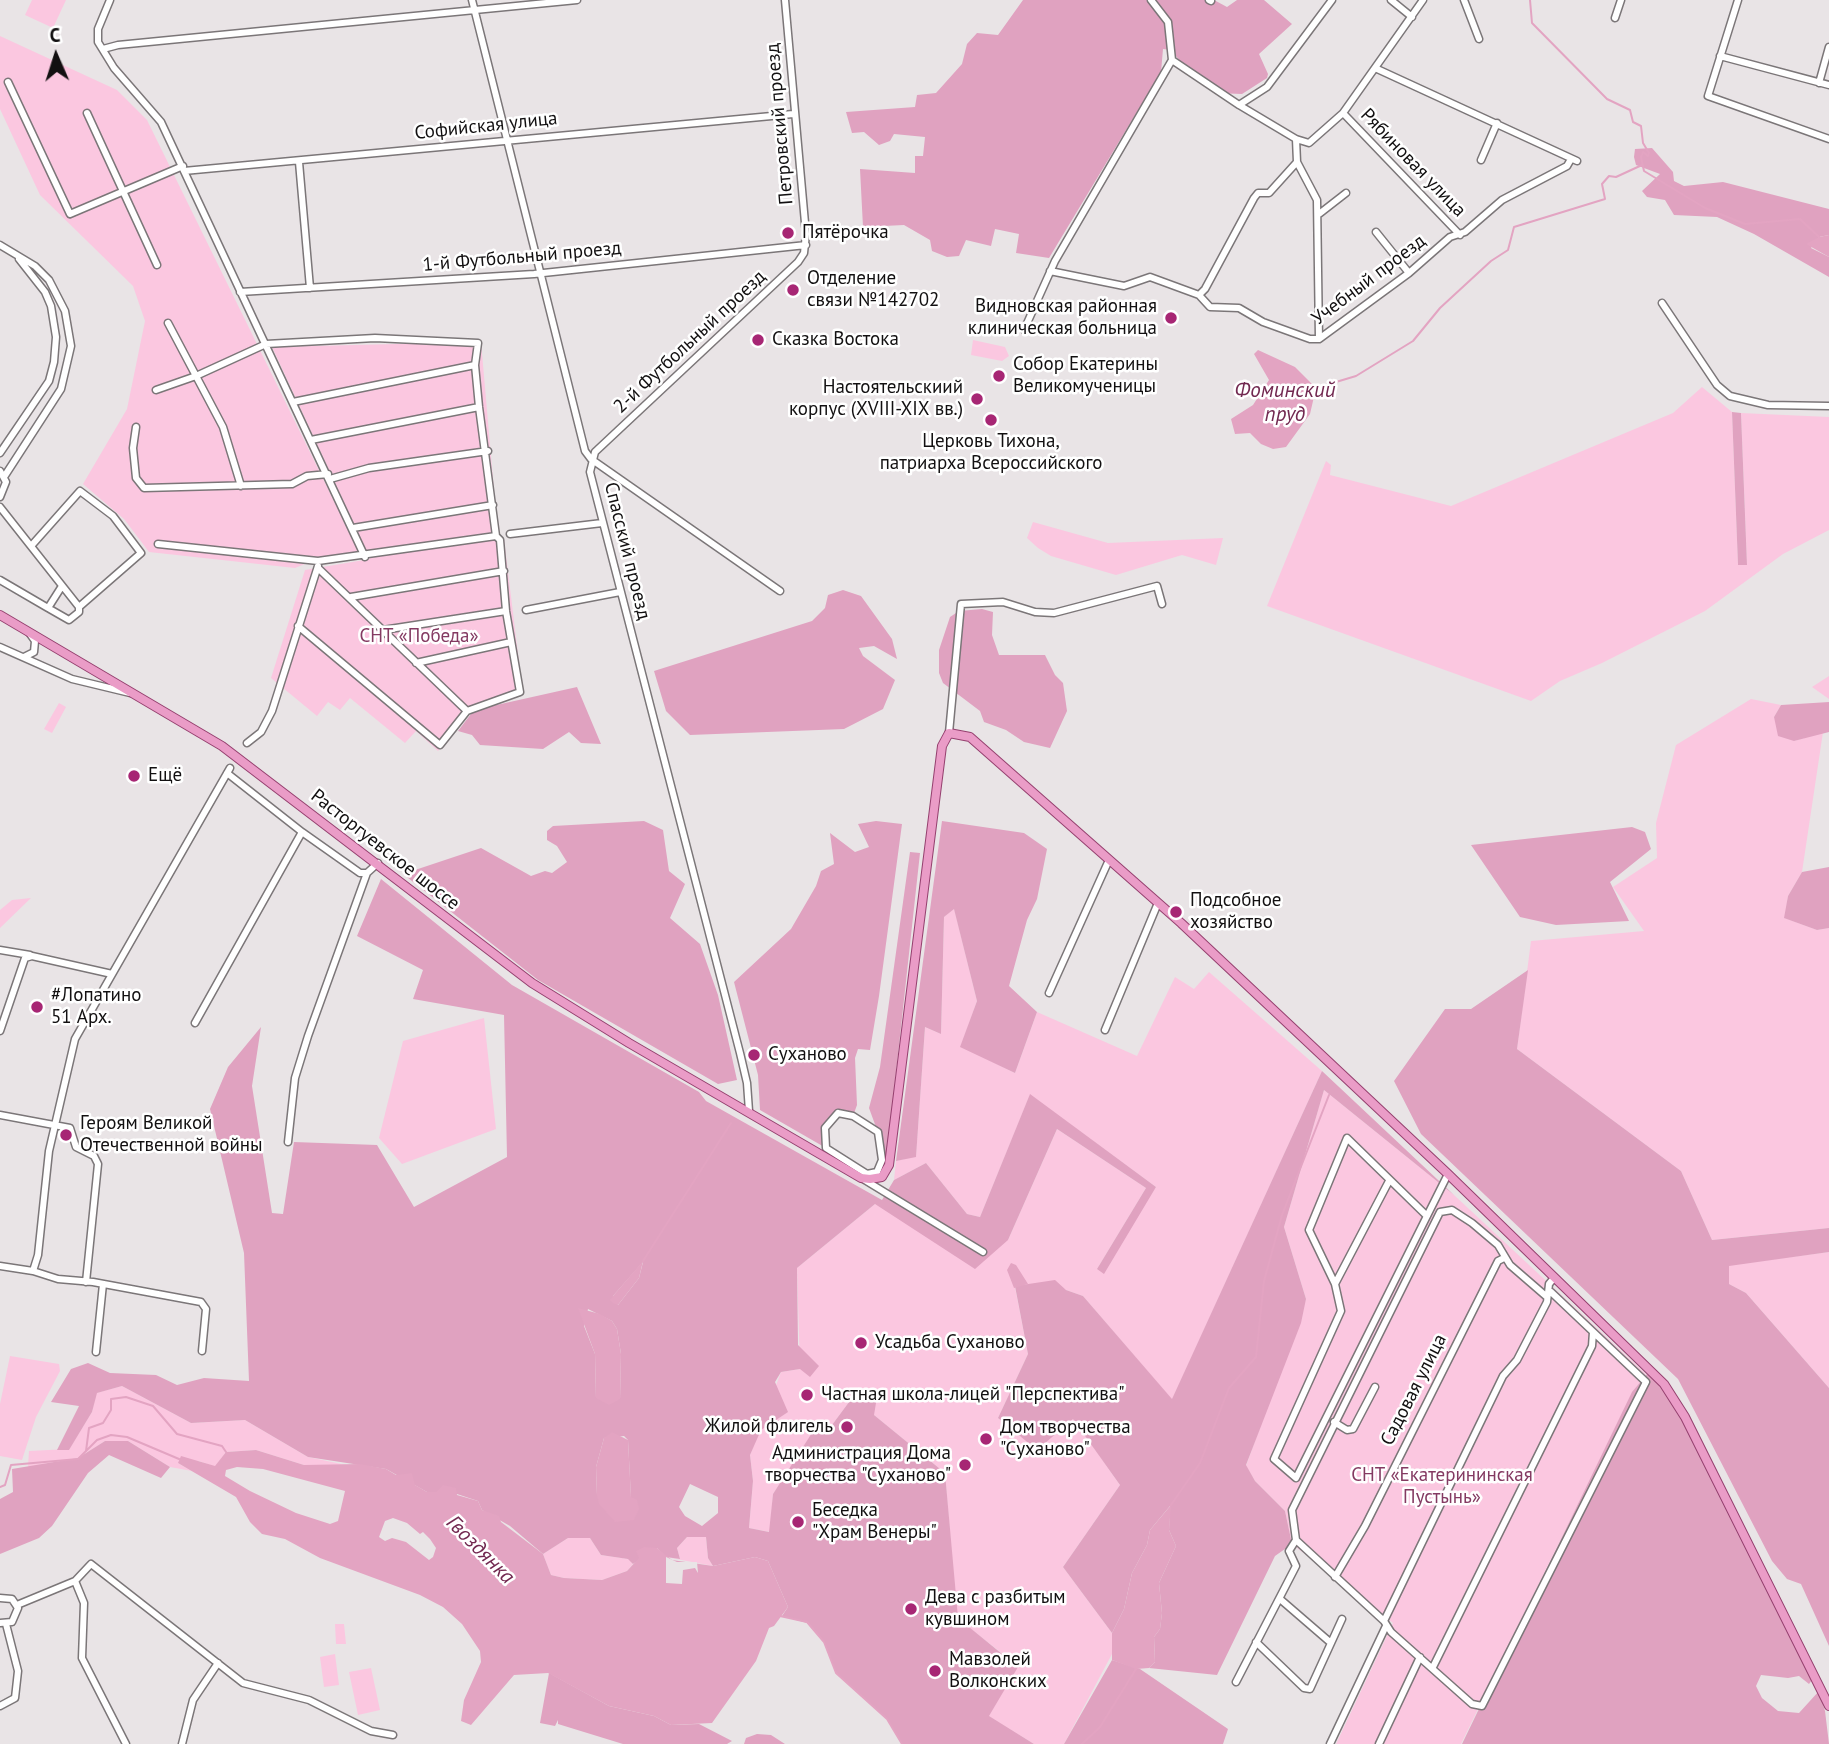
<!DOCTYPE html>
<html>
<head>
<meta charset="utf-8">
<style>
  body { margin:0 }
  #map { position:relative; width:1829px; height:1744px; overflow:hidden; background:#e9e4e6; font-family:"PT Sans",sans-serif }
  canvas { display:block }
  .north { position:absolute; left:21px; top:21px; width:70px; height:70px; -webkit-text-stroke:5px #fff; paint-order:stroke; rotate:357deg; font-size:19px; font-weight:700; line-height:28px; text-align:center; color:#121011 }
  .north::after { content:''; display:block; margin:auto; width:24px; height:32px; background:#121011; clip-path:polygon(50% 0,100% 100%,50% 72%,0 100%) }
</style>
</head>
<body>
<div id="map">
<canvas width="1829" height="1744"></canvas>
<div class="north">С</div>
</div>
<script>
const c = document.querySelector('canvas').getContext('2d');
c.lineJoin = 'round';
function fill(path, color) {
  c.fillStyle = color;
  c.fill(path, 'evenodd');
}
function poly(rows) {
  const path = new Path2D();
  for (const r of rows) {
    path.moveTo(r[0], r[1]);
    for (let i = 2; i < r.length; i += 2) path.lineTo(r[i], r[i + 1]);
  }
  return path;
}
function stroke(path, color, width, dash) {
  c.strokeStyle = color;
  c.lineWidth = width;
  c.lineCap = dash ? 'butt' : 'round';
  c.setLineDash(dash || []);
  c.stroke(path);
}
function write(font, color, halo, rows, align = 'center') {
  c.font = font + ' "PT Sans",sans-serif';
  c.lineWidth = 5;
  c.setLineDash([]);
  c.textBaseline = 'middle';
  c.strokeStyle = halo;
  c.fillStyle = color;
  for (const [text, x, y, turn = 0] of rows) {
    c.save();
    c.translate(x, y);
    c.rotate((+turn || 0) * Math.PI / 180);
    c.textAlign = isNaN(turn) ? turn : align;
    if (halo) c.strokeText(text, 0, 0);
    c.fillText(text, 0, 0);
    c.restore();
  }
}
fill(poly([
  [32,0,66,0,53,28,25,15],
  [0,36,117,90,147,120,359,552,320,558,295,568,149,552,124,519,83,484,127,409,145,321,133,286,40,195,0,109],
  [973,340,1005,347,1009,356,1002,361,971,355],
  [481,342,498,536,504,539,523,695,469,713,438,751,416,731,405,743,350,698,340,710,328,702,317,716,271,678,305,570,370,559,272,347],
  [1702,387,1732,412,1738,565,1747,564,1741,413,1829,417,1829,530,1783,554,1705,611,1602,663,1560,681,1531,701,1267,606,1326,461,1331,465,1330,475,1451,506,1673,413],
  [1033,522,1108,543,1223,538,1216,565,1182,555,1116,575,1051,556,1038,548,1027,538],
  [1829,676,1829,699,1812,687],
  [1751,699,1781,705,1774,717,1794,741,1823,732,1802,872,1788,896,1785,918,1817,930,1829,928,1829,1228,1712,1240,1681,1171,1517,1049,1531,941,1644,931,1613,887,1657,858,1656,823,1676,745],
  [59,703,66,707,52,733,44,729],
  [31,898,0,928,0,910,12,900],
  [954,908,977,1001,961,1046,1015,1073,1037,1012,1137,1056,1175,977,1194,989,1209,972,1322,1071,1172,1400,1083,1296,1066,1290,1015,1287,1028,1354,998,1418,1021,1437,1073,1418,1120,1485,1063,1567,1112,1633,1112,1654,1064,1744,1034,1744,988,1716,1018,1666,957,1618,945,1473,874,1415,855,1394,832,1425,793,1464,773,1494,770,1532,749,1528,753,1481,750,1455,781,1372,800,1369,797,1268,875,1204,1008,1240,1057,1129,1146,1188,1097,1269,1156,1187,1030,1095,980,1217,967,1214,926,1163,894,1180,896,1161,916,1156,925,1027,941,1034,944,917],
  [484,1018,496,1129,402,1164,379,1138,403,1041],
  [1324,1090,1454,1195,1646,1374,1632,1393,1461,1744,1336,1744,1393,1623,1292,1544,1285,1511,1255,1481,1246,1466,1306,1299,1284,1227],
  [1829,1252,1829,1388,1746,1293,1729,1284,1729,1265],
  [10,1356,59,1364,60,1371,36,1417,22,1460,0,1456,0,1404],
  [122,1386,191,1423,245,1420,308,1457,346,1465,304,1465,256,1450,226,1452,215,1467,199,1461,178,1463,192,1471,170,1467,128,1441,105,1441,78,1458,28,1467,29,1451,69,1449,92,1412,96,1393],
  [687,1537,706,1537,708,1558,713,1566,666,1557,680,1559,677,1548],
  [568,1538,590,1538,601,1555,629,1559,633,1564,627,1571,602,1580,564,1578,551,1575,543,1554],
  [335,1624,344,1624,346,1644,336,1644],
  [335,1654,339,1685,324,1687,320,1657],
  [371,1668,380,1710,358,1715,349,1672]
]), '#fbc7e0');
fill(poly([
  [1023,0,1214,0,1227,7,1237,0,1264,0,1292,24,1259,54,1268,74,1267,78,1242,94,1215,93,1188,71,1171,50,1163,49,1161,72,1049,258,1016,253,1019,234,995,229,991,246,966,240,959,256,947,257,932,251,930,240,904,225,863,227,860,169,915,173,915,156,923,156,925,137,894,134,890,141,879,145,864,132,852,133,846,112,915,107,917,95,936,93,962,64,967,44,977,33,998,35],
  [1652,148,1673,172,1674,181,1684,186,1723,182,1829,209,1829,235,1819,237,1811,248,1829,257,1829,277,1754,234,1717,217,1674,215,1665,200,1647,197,1642,191,1660,174,1636,165,1634,157,1635,149],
  [1732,412,1741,413,1747,565,1738,565],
  [843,590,861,596,892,639,897,659,874,646,859,648,863,656,895,680,883,709,844,729,690,735,666,711,654,671,812,621,825,608,828,595],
  [982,609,993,612,992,635,999,655,1045,655,1055,675,1063,683,1067,711,1050,748,1024,742,1006,730,984,722,980,711,943,683,939,673,939,650,950,617,959,611],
  [577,687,601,744,581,743,569,732,543,749,480,745,472,735,458,731,474,710],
  [1829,702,1829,732,1794,741,1778,736,1774,717,1781,705],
  [644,821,663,830,669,871,685,884,670,918,700,944,718,995,737,1080,718,1084,538,980,403,874,481,848,531,876,545,871,552,873,567,862,557,846,547,840,547,831,553,826],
  [876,821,902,824,879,996,870,1050,858,1049,855,1058,857,1105,853,1116,838,1113,825,1128,826,1148,760,1110,758,1075,734,982,791,929,816,886,821,871,834,864,830,833,855,852,869,847,858,824],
  [942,821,1024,833,1047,849,1037,899,1027,920,1009,986,1037,1012,1015,1073,960,1047,977,1001,954,909,944,917,941,1034,925,1027,916,1157,896,1161],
  [1632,827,1645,832,1651,849,1610,882,1629,921,1556,925,1520,917,1471,845],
  [910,852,920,853,886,1164,882,1160,880,1138,869,1108,880,1067],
  [1829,867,1829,928,1817,930,1784,918,1788,896,1802,872],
  [381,879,512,985,699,1092,706,1101,882,1200,894,1180,926,1163,967,1214,980,1217,1030,1094,1156,1187,1104,1274,1097,1269,1146,1188,1057,1129,1008,1240,975,1269,875,1204,797,1268,798,1345,819,1366,810,1377,800,1369,781,1372,775,1382,788,1412,761,1430,750,1455,753,1481,749,1528,769,1532,773,1494,817,1425,832,1425,855,1394,878,1391,874,1415,945,1473,958,1618,1018,1667,989,1716,1034,1744,902,1744,887,1719,836,1673,824,1642,807,1623,782,1616,788,1607,768,1561,755,1557,713,1566,708,1558,706,1537,687,1537,677,1548,680,1559,666,1557,657,1548,633,1564,628,1559,601,1555,590,1538,568,1538,543,1554,510,1526,482,1510,478,1501,457,1494,427,1492,386,1469,308,1457,245,1420,191,1423,122,1386,97,1393,92,1412,69,1450,57,1450,79,1406,51,1402,71,1369,88,1363,110,1373,156,1375,177,1385,204,1378,249,1381,244,1253,210,1109,228,1067,261,1027,252,1086,272,1213,283,1214,294,1142,377,1145,414,1207,507,1157,504,1015,413,999,423,970,357,936],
  [643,1262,639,1278,618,1305,613,1296],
  [588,1309,612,1321,617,1329,621,1354,620,1399,596,1398,595,1354,584,1326],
  [624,1436,628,1440,631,1498,597,1495,596,1467,604,1438],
  [690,1484,718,1497,718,1513,702,1526,685,1516,679,1507],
  [1528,970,1517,1049,1681,1171,1712,1240,1829,1228,1829,1252,1729,1266,1729,1284,1746,1293,1829,1388,1829,1646,1801,1584,1787,1579,1772,1561,1678,1379,1421,1134,1394,1081,1445,1009,1471,1009],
  [1322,1071,1454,1195,1324,1090,1284,1227,1306,1299,1301,1323,1246,1465,1255,1481,1285,1511,1292,1544,1275,1556,1217,1675,1149,1668,1155,1662,1154,1637,1160,1629,1162,1613,1159,1583,1176,1546,1169,1530,1170,1506,1150,1530,1147,1545,1132,1573,1124,1609,1112,1633,1063,1567,1120,1485,1073,1419,1037,1450,998,1418,1028,1354,1015,1286,1055,1280,1066,1290,1083,1296,1172,1399],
  [1647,1374,1665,1390,1677,1408,1812,1680,1809,1684,1799,1676,1788,1678,1761,1675,1756,1686,1762,1698,1778,1711,1799,1713,1819,1691,1825,1711,1829,1744,1462,1744,1632,1392],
  [105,1441,128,1441,170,1467,161,1478,109,1455,88,1473,52,1526,39,1538,0,1554,0,1499,13,1492,12,1469,78,1458],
  [1112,1660,1140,1669,1228,1729,1223,1744,1064,1744],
  [549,1673,609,1706,654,1716,671,1725,699,1724,732,1741,727,1744,623,1744,558,1724,558,1720,555,1726,540,1723],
  [757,1734,771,1735,785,1744,744,1744,746,1738]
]), '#e0a2c0');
fill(poly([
  [1829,235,1829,257,1806,244,1819,237],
  [1258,350,1295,367,1316,388,1310,414,1286,447,1273,449,1261,444,1250,433,1235,434,1231,419,1253,405,1269,380,1254,354],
  [643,1261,639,1278,618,1305,613,1303,610,1300,613,1296],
  [1011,1263,1016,1265,1028,1284,1014,1288,1007,1270],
  [578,1308,600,1314,612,1321,617,1329,621,1354,620,1399,609,1405,596,1398,595,1354],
  [612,1432,628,1440,631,1497,637,1500,639,1509,634,1520,615,1522,599,1504,597,1495,596,1467,604,1438],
  [256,1450,304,1465,360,1464,386,1469,396,1475,412,1473,415,1485,427,1492,436,1492,443,1485,456,1488,457,1495,478,1501,482,1510,499,1516,501,1522,543,1554,551,1575,564,1578,602,1580,627,1571,639,1558,636,1551,644,1547,657,1548,672,1560,713,1566,755,1557,768,1561,788,1607,774,1626,769,1628,756,1661,712,1723,671,1725,654,1716,609,1706,548,1673,514,1675,471,1725,461,1721,464,1700,481,1662,480,1651,462,1624,443,1607,420,1595,320,1558,285,1539,262,1534,250,1522,236,1497,178,1463,181,1456,215,1466,226,1452],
  [237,1467,263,1469,345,1491,338,1521,330,1524,296,1513,250,1491,225,1476,226,1470],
  [393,1518,407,1523,420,1534,423,1532,430,1539,436,1548,433,1557,429,1560,406,1542,392,1538,385,1541,379,1537,385,1521],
  [1171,1505,1169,1530,1176,1546,1159,1583,1162,1613,1160,1629,1154,1637,1155,1662,1149,1668,1136,1669,1112,1660,1112,1633,1124,1609,1132,1573,1147,1545,1150,1530]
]), '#e3a4c2');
fill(poly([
  [666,1557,677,1562,697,1562,698,1573,695,1568,683,1570,682,1584,666,1583]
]), '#e9e4e6');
stroke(poly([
  [1530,0,1532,23,1607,99,1630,110,1633,122,1641,126,1643,143,1649,153,1648,156,1643,152,1641,157,1644,171,1705,208,1745,224,1800,219,1819,237],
  [1316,388,1356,376,1413,341,1440,308,1491,261,1508,250,1514,227,1605,199,1602,184,1609,176,1616,177,1642,165],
  [643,1261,731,1123],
  [86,1451,89,1428,103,1423,111,1410,111,1399,126,1397,153,1406,177,1434,222,1446,226,1452],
  [0,1487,5,1485,11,1465,78,1459,97,1440,111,1435,127,1437,179,1459],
  [1171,1505,1200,1463,1229,1388,1256,1357,1264,1281,1282,1215,1329,1095],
  [780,1616,807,1622,824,1642,836,1673,887,1719,902,1744],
  [1082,1744,1100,1727,1136,1669]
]), '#e3a4c2', 2);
const minor = poly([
  [110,0,98,29,98,42,114,68,161,122,365,557],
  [472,0,585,451,591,459,780,591],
  [1209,0,1211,1],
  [1391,0,1412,17],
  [1464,0,1479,39],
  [1738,0,1708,96,1829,139],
  [1615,18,1621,0],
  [103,49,118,45,577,0],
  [1720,56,1829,85],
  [1172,60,1239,105,1296,139,1309,143,1343,113,1423,0],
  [1375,68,1577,161],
  [8,82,70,214,183,166],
  [1819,83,1829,47],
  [1239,105,1267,87,1332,0],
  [87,113,157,265],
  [1343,113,1460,235],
  [1296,139,1297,162,1317,200,1319,339],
  [1481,160,1497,123],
  [299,162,310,288],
  [184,171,793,114],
  [1319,214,1346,193],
  [1376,232,1409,273],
  [0,245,35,266,49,280,65,311,71,346,61,389,4,477],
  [1050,271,1124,286,1150,277,1199,295,1210,307,1239,308,1263,322,1310,339,1319,339,1409,273,1450,237,1465,232,1502,200,1567,166,1571,159],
  [240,292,534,274,806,245],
  [1199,295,1205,289,1254,198,1258,193,1269,193,1297,162],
  [1662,303,1717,385,1730,396,1768,405,1829,406],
  [168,323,223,427,241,486],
  [1024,330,1055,261,1172,60,1168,22,1151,0],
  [156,390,196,376,266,344,375,338,478,343,475,365,479,407,496,536],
  [293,402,475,365],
  [136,427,133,448,136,478,144,488,292,484,307,476,328,474],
  [311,440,479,407],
  [0,453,49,381,54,362,56,337,51,306,45,292,19,259],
  [0,471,6,482,0,497],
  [330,479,369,468,488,451],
  [0,507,79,607],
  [353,528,493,505],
  [510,534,602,523],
  [158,544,318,561,496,536,500,540,506,611,520,692,467,711,440,745,298,626],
  [32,545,80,491,113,516,141,553,79,607,79,612,69,620,48,608],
  [318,568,467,711],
  [0,580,48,608,62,586],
  [351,597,504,571],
  [526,610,620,592],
  [383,630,506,611],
  [0,647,72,679,130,693],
  [24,657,34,652,35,641,30,634],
  [416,663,511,642],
  [949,733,961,604,1003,602,1035,612,1054,613,1157,586,1162,604],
  [247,743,261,732,272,711,318,566],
  [227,773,302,832,360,873,367,873],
  [0,950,30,955],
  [1049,993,1109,860],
  [195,1023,302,832],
  [1105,1030,1158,903],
  [0,1031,25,958,32,956,112,974],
  [749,1111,747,1083,740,1053,590,472,595,452,798,262,804,253,806,234,785,0],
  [838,1113,853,1116,878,1132,882,1160,877,1172,867,1174,826,1148,825,1128,838,1113],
  [0,1115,70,1128,76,1147,94,1156,98,1164,86,1282],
  [288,1142,295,1078,308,1036,367,873,378,863],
  [863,1179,983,1252],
  [1427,1216,1347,1138,1309,1230,1335,1284,1341,1311,1274,1459,1296,1478,1448,1174],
  [0,1266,33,1271,58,1279,93,1282,201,1302,206,1309,202,1351],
  [33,1271,38,1255,49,1151,75,1039,230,768],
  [1335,1284,1389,1181],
  [1547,1297,1510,1265,1498,1245,1472,1223,1452,1210,1440,1212,1292,1510,1296,1540,1384,1621,1391,1632,1472,1704,1482,1706,1646,1382,1551,1292],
  [96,1352,103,1284],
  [1334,1422,1347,1430,1353,1429,1375,1387],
  [1335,1577,1365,1526,1498,1261,1504,1258],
  [75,1581,84,1603,82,1658,126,1744],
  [0,1598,12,1599,18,1608,12,1622,0,1623],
  [1280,1599,1331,1643],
  [17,1605,75,1581,91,1564,243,1683,309,1700,371,1731,393,1735],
  [1384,1621,1503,1376,1517,1360,1547,1302,1549,1284,1554,1278],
  [1256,1642,1304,1688,1310,1689,1342,1619],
  [1433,1667,1592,1346,1593,1332],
  [1236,1682,1296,1566,1289,1551,1296,1540],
  [0,1706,15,1698,18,1671,6,1624],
  [182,1744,193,1700,218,1663],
  [1330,1744,1386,1626],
  [1379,1744,1420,1657]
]);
const major = poly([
  [0,615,222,746,532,983,629,1043,861,1178,870,1179,882,1177,889,1165,942,746,949,733,970,737,1181,923,1448,1174,1664,1384,1685,1417,1829,1706]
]);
stroke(minor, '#7b7678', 9);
stroke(major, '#95406f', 10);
stroke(minor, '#fff', 6);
stroke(major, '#ea9cc7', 8);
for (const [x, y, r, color] of [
  [788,233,7,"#a72674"],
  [793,290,7,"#a72674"],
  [1171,318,7,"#a72674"],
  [758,340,7,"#a72674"],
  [999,376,7,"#a72674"],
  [977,399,7,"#a72674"],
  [991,420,7,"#a72674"],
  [134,776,7,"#a72674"],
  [1176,912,7,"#a72674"],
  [37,1007,7,"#a72674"],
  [754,1055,7,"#a72674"],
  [66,1135,7,"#a72674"],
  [861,1343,7,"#a72674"],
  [807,1395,7,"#a72674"],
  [847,1427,7,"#a72674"],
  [986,1439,7,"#a72674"],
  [965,1465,7,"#a72674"],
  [798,1522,7,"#a72674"],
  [911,1609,7,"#a72674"],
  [935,1671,7,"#a72674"]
]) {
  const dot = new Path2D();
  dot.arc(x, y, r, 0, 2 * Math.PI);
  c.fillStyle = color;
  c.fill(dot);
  stroke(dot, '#fff', 2.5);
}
write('19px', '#121011', '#fff', [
  ["Петровский проезд",780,124,-95],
  ["Софийская улица",486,126,-6],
  ["Рябиновая улица",1413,163,46],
  ["1-й Футбольный проезд",522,257,-5],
  ["Учебный проезд",1369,280,-37],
  ["2-й Футбольный проезд",690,342,-43],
  ["Спасский проезд",627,551,76],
  ["Расторгуевское шоссе",385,850,38],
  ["Садовая улица",1414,1390,-63]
]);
write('19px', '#121011', '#fff', [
  ["Пятёрочка",802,233],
  ["Отделение",807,279],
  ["связи №142702",807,301],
  ["Видновская районная",1157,307,"right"],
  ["клиническая больница",1157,329,"right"],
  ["Сказка Востока",772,340],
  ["Собор Екатерины",1013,365],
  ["Великомученицы",1013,387],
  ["Настоятельскиий",963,388,"right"],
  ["корпус (XVIII-XIX вв.)",963,410,"right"],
  ["Церковь Тихона,",991,442,"center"],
  ["патриарха Всероссийского",991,464,"center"],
  ["Ещё",148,776],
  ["Подсобное",1190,901],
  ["хозяйство",1190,923],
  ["#Лопатино",51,996],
  ["51 Арх.",51,1018],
  ["Суханово",768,1055],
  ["Героям Великой",80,1124],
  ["Отечественной войны",80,1146],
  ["Усадьба Суханово",875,1343],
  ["Частная школа-лицей \"Перспектива\"",821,1395],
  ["Жилой флигель",833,1427,"right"],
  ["Дом творчества",1000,1428],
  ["\"Суханово\"",1000,1450],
  ["Администрация Дома",951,1454,"right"],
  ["творчества \"Суханово\"",951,1476,"right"],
  ["Беседка",812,1511],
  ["\"Храм Венеры\"",812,1533],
  ["Дева с разбитым",925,1598],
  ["кувшином",925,1620],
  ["Мавзолей",949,1660],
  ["Волконских",949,1682]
], 'left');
write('19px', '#843a62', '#fff', [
  ["СНТ «Победа»",419,637],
  ["СНТ «Екатерининская",1442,1476],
  ["Пустынь»",1442,1498]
]);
write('italic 21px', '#722951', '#fff', [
  ["Фоминский",1285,391],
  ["пруд",1285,415],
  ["Гвоздянка",480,1550,45]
]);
</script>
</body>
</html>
